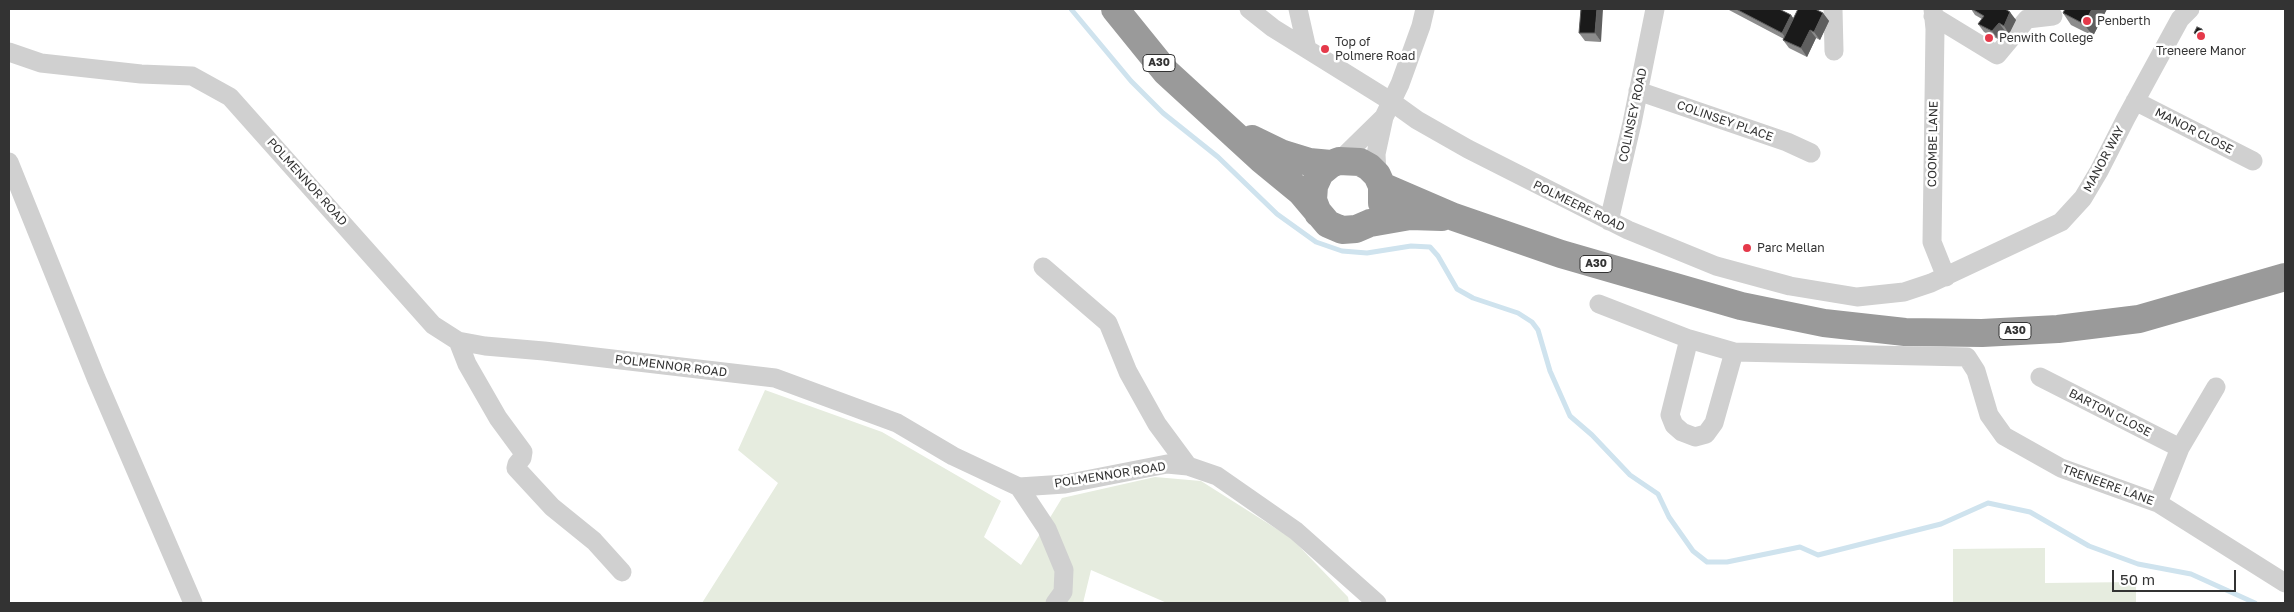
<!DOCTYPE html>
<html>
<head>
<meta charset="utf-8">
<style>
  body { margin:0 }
  #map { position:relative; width:2294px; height:612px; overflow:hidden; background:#fff; font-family:"Golos Text",sans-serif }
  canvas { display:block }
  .frame { position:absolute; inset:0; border:10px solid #333; pointer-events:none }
  .scale { position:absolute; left:2112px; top:570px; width:124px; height:22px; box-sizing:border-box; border:2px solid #333; border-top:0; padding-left:6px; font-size:15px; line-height:18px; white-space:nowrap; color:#333; -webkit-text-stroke:4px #fff; paint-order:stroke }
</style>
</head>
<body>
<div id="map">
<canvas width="2294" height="612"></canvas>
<div class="frame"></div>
<div class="scale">50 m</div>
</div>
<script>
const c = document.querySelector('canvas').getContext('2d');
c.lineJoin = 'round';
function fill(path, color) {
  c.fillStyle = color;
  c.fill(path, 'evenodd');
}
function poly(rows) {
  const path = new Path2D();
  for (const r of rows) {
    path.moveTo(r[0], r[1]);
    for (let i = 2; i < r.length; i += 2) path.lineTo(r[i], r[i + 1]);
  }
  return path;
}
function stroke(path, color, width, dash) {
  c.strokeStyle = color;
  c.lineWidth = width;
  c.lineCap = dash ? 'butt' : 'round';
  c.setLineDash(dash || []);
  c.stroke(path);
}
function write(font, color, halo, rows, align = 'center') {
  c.font = font + ' "Golos Text",sans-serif';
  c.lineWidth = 5;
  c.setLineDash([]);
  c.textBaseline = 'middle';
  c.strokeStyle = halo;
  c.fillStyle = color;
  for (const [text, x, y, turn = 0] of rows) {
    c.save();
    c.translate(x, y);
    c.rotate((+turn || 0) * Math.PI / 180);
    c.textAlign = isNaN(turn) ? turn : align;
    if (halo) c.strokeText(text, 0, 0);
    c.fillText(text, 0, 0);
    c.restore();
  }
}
fill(poly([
  [765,390,882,432,1001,501,984,537,1021,565,1062,498,1155,477,1201,481,1291,538,1348,597,1349,603,1167,603,1091,570,1083,603,702,603,778,483,738,450],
  [2045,548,2045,583,2136,582,2136,603,1953,603,1953,549]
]), '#e6ecdf');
stroke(poly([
  [1071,9,1131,81,1163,113,1218,157,1277,214,1316,242,1342,251,1367,253,1411,246,1430,247,1438,256,1457,289,1473,298,1518,313,1532,322,1538,330,1550,371,1570,416,1592,435,1630,475,1658,494,1669,517,1693,551,1707,562,1727,562,1800,547,1818,555,1941,524,1988,503,2030,512,2089,546,2138,564,2191,574,2255,603]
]), '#cfe3ee', 5);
stroke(poly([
  [1249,9,1273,28,1392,102,1417,120,1468,149,1628,230,1716,266,1790,286,1857,297,1904,292,1931,283,2061,222,2083,198,2099,171,2126,118,2180,19,2190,9],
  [1298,9,1307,49],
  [1833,9,1834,51],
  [1933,9,1935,29,1932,242,1946,277],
  [1933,16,1997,55,2027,19,2053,16],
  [9,52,41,63,141,74,192,76,230,97,433,325,458,341,485,346,544,351,775,378,897,423,953,456,1019,487,1065,484,1167,464,1188,466,1217,476,1296,531,1377,603],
  [1638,91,1787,142,1811,153],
  [2135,101,2253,161],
  [1339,161,1384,117],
  [9,162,96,378,193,603],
  [1377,175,1376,154,1384,117,1400,84,1421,26,1425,9],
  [1609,221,1632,123,1655,9],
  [1043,267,1108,323,1128,372,1157,424,1188,466],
  [1599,304,1689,339,1734,352,1967,357,1976,371,1989,415,2004,436,2061,468,2158,503,2285,583],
  [1689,339,1670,415,1674,425,1682,432,1695,437,1706,434,1714,423,1734,352],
  [458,341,467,364,498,418,523,452,522,458,517,464,516,468,552,507,594,541,622,572],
  [2040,377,2180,448,2158,503],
  [2180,448,2216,387],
  [1019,487,1047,529,1064,570,1063,592,1055,603]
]), '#d0d0d0', 19);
stroke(poly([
  [1115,9,1166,72,1262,160,1301,192,1328,224,1342,230,1356,229,1370,223,1410,216,1442,217],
  [1252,139,1283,154,1309,162,1331,164],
  [1382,186,1454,217,1561,254,1741,306,1824,323,1905,332,1982,333,2058,329,2139,319,2285,277],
  [1318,213,1313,200,1314,186,1320,173,1331,164,1339,161,1360,162,1369,167,1377,175,1382,186,1382,203]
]), '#9a9a9a', 28);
fill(poly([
  [1581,9,1601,42,1585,41,1579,33],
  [1728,9,1779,9,1791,15,1794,19,1823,13,1829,21,1820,40,1816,38,1807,57,1789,48,1783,40,1784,39,1729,10],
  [1971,9,2005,9,2016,20,2009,34,2005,31,1998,39,1984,32,1978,24,1982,19,1975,15],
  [2064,9,2107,9,2093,36,2071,25,2063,13,2065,10],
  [2202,29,2205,34,2202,40,2197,37,2194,33]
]), '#8c8c8c');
fill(poly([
  [1597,9,1603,9,1601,42,1595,33],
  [2092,9,2107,9,2093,36,2084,24],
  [2010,12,2016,20,2009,34,2004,26],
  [1823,13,1829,21,1820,40,1814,32],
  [1791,15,1797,24,1788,41,1782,33],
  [1999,23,2005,31,1998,39,1992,31],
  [2202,29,2205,34,2202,40,2199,36],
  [1810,30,1816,38,1807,57,1801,48]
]), '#5f5f5f');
const building = poly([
  [1581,9,1597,9,1595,33,1579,33,1581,9],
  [1736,9,1779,9,1791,15,1782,33,1736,9],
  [1798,9,1815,9,1823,13,1814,32,1810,30,1801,48,1783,40,1798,9],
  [1972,9,2005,9,2010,12,2004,26,1999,23,1992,31,1978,24,1984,16,1972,9],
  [2065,9,2092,9,2084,24,2063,13,2065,9],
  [2197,27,2202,29,2199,36,2194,33,2197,27]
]);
fill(building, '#1a1a1a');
stroke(building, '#5f5f5f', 1);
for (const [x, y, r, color] of [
  [2087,21,5,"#e5394a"],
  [2201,36,5,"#e5394a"],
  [1989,38,5,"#e5394a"],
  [1325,49,5,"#e5394a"],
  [1747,248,5,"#e5394a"]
]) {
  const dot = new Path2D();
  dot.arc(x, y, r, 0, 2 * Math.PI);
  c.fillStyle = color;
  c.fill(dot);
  stroke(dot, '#fff', 2);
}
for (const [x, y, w] of [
  [1159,63,32],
  [1596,264,32],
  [2015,331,32]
]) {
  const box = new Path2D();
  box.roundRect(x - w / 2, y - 8.5, w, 17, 4);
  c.fillStyle = '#fff';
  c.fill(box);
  stroke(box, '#333', 1);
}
write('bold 11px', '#333', null, [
  ["A30",1159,63],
  ["A30",1596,264],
  ["A30",2015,331]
]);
write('12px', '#333', '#fff', [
  ["Penberth",2097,21],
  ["Penwith College",1999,38],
  ["Top of",1335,42],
  ["Polmere Road",1335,56],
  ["Treneere Manor",2201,51,"center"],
  ["Parc Mellan",1757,248]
], 'left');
write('12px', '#333', '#fff', [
  ["COLINSEY ROAD",1633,115,-78],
  ["COLINSEY PLACE",1725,121,19],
  ["MANOR CLOSE",2194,131,27],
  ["COOMBE LANE",1933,144,-89],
  ["MANOR WAY",2104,159,-62],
  ["POLMENNOR ROAD",307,182,48],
  ["POLMEERE ROAD",1579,206,26],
  ["POLMENNOR ROAD",671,366,7],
  ["BARTON CLOSE",2110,413,27],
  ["POLMENNOR ROAD",1110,475,-9],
  ["TRENEERE LANE",2108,485,20]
]);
</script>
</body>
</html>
